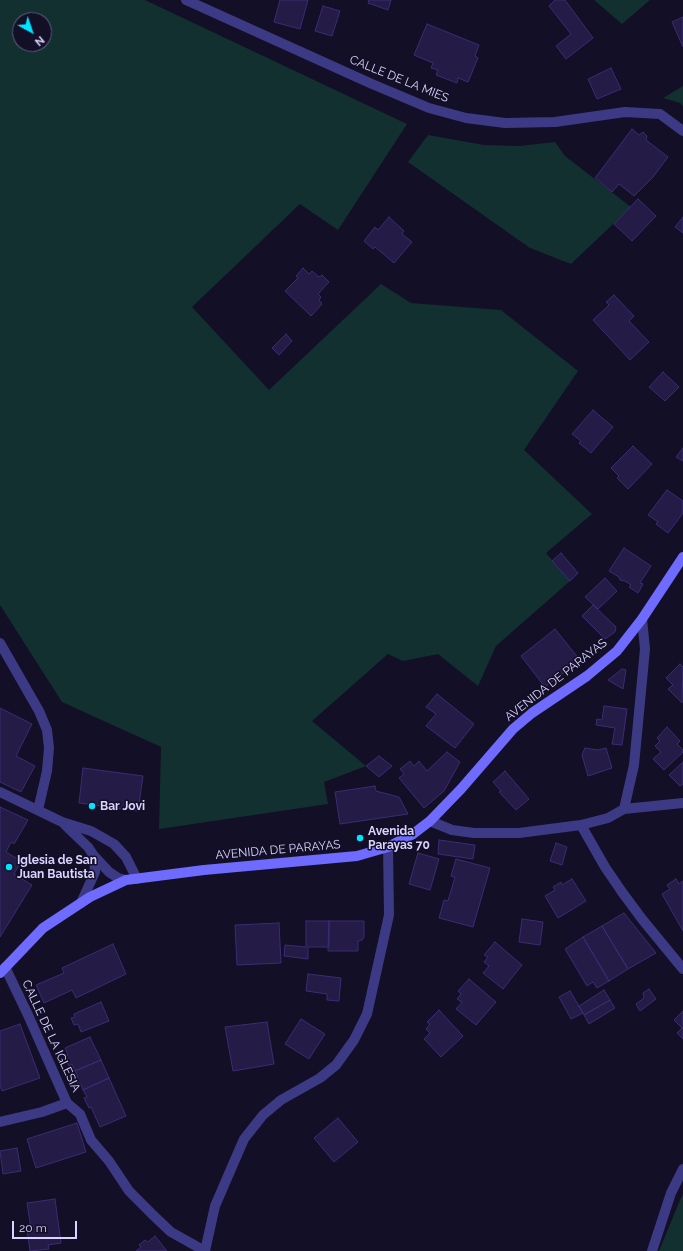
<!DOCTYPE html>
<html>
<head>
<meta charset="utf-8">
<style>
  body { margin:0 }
  #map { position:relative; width:683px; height:1251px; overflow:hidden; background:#130f26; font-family:Raleway,sans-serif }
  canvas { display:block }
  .north { position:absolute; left:12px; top:12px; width:40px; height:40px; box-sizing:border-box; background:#130f26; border:1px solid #625e7d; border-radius:50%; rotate:140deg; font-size:11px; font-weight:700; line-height:16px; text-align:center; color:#d9d4ff }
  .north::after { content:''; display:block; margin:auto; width:14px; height:18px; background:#00e5ff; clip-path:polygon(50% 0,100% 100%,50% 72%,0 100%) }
  .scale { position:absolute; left:12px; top:1221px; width:65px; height:18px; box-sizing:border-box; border:2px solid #d9d4ff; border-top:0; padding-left:5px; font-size:12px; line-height:14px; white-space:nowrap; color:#d9d4ff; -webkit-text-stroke:3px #130f26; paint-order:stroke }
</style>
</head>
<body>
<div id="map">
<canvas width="683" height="1251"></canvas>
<div class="north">N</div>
<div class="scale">20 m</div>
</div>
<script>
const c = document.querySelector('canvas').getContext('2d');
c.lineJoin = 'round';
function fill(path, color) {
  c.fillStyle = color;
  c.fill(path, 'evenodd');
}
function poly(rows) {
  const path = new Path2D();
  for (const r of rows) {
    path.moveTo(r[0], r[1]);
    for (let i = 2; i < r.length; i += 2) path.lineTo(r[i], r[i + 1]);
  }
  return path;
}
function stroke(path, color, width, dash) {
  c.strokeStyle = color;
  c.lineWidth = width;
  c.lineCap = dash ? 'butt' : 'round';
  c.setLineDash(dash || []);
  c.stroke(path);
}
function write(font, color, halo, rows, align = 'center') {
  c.font = font + ' Raleway,sans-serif';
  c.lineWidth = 3;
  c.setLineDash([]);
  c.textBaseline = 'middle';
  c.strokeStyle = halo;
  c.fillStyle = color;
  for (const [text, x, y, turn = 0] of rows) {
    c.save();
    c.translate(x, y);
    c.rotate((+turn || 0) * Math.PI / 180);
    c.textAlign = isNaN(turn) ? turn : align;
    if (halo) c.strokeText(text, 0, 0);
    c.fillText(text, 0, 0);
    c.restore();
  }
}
fill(poly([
  [0,0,145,0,407,124,338,230,300,204,192,307,269,390,381,284,411,303,501,310,578,371,524,450,592,514,546,553,570,581,496,646,478,686,438,654,403,661,388,654,312,721,366,766,324,782,328,804,159,829,161,747,62,702,0,605],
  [20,20,44,20,44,44,20,44],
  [594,0,650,0,622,24],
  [683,86,683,106,680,103,663,98],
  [428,135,484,145,519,146,555,142,565,156,631,207,571,264,530,248,408,162],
  [683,1194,683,1251,659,1251,680,1200]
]), '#12302f');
const building = poly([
  [280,0,308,0,300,29,274,22,280,0],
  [369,0,391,0,388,10,368,3,369,0],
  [555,0,565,0,593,38,566,59,556,46,571,34,549,6,555,0],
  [323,6,340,11,332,36,315,31,323,6],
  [683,17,683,47,672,22,683,17],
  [427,24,479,45,475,56,478,58,468,82,458,78,457,83,436,75,438,70,431,68,433,63,414,55,427,24],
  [611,68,621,89,597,99,588,79,611,68],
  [632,129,639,135,643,132,647,136,646,140,668,157,653,177,634,196,619,184,612,192,595,178,632,129],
  [638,199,656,216,632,241,614,224,638,199],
  [389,217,404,231,402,234,412,242,394,263,375,247,373,249,364,241,375,227,378,230,389,217],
  [683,217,683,233,675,227,683,217],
  [303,268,309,274,312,271,319,277,322,275,329,282,318,294,321,297,319,300,322,304,311,316,285,291,298,278,296,276,303,268],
  [614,295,634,316,629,321,649,342,630,360,593,320,609,305,606,302,614,295],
  [286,334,292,341,279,355,272,348,286,334],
  [663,372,679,387,665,401,649,387,663,372],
  [593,410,613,427,591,453,579,443,581,441,572,434,593,410],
  [633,446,652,464,628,489,617,478,619,476,611,468,633,446],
  [683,448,683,461,676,457,683,448],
  [667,490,683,501,683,513,668,533,656,524,658,522,648,515,667,490],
  [624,548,651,566,640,583,643,584,638,593,629,587,631,585,625,581,620,580,619,577,609,571,624,548],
  [561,553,578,573,570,581,552,561,561,553],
  [605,578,617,591,598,609,585,597,605,578],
  [593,605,616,627,615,632,605,639,582,616,593,605],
  [555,629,580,660,545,687,521,656,555,629],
  [680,664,683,667,682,703,668,689,673,685,666,678,680,664],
  [622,669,626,670,623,689,608,680,622,669],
  [437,694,474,724,455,748,426,726,436,714,426,707,437,694],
  [604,706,627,709,622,745,612,744,615,728,596,725,597,719,602,720,604,706],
  [0,708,32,724,16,756,35,766,21,792,0,782,0,708],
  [667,727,680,741,677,744,683,750,683,752,664,770,653,759,661,752,655,746,660,741,657,738,667,727],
  [585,748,598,750,606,748,612,768,588,776,582,755,585,748],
  [447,752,460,762,444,791,424,808,399,778,404,774,400,769,410,761,414,766,419,761,427,771,447,752],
  [379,756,392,766,379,777,366,766,379,756],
  [683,762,683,784,680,786,669,775,683,762],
  [83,768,143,776,138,811,79,803,83,768],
  [505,771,529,799,516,810,499,792,501,791,493,782,505,771],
  [375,786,376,791,399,797,408,814,340,824,335,792,375,786],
  [0,807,28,820,14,844,11,842,6,852,21,861,14,874,32,885,0,937,0,807],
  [439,840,475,845,473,859,438,854,439,840],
  [556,843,567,847,562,865,550,861,556,843],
  [418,853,439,859,430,890,409,884,418,853],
  [456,859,490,868,473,927,439,918,444,900,448,901,455,877,451,876,456,859],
  [572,879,586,901,558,918,545,896,555,890,553,887,561,882,562,885,572,879],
  [676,879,679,884,683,881,683,931,662,894,670,889,667,885,676,879],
  [624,913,656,953,628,969,602,926,624,913],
  [522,919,543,922,540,945,519,942,522,919],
  [306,921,329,921,329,947,308,947,308,959,284,956,285,945,306,947,306,921],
  [329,921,364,921,364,937,362,940,358,941,358,951,328,951,329,921],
  [279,923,281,963,237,965,235,925,279,923],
  [602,926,628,969,609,981,583,937,602,926],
  [583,937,609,981,597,988,593,982,587,986,565,949,583,937],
  [495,942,522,965,503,989,483,973,489,966,484,962,488,957,484,955,495,942],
  [113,944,126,974,76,998,72,990,44,1003,36,985,64,973,62,968,113,944],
  [308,974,341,978,339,1001,327,1000,327,994,306,991,308,974],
  [469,979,496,1002,476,1025,456,1009,462,1002,457,999,461,994,458,991,469,979],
  [649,989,656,999,640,1011,636,1004,644,998,643,993,649,989],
  [604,990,610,1000,584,1015,579,1006,604,990],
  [570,991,583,1013,571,1019,559,997,570,991],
  [610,1000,615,1008,589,1024,584,1015,610,1000],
  [101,1002,109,1021,81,1032,78,1024,74,1025,71,1018,75,1017,74,1014,101,1002],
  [439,1010,463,1036,441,1057,424,1039,430,1033,426,1029,430,1024,427,1022,439,1010],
  [683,1011,683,1039,677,1033,682,1028,674,1020,683,1011],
  [301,1019,325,1034,309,1059,285,1044,301,1019],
  [267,1022,274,1064,233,1071,225,1027,267,1022],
  [20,1024,40,1078,2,1091,0,1086,0,1031,20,1024],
  [90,1037,101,1060,75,1071,72,1064,69,1066,65,1057,68,1055,65,1048,90,1037],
  [101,1060,109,1078,83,1090,81,1084,78,1085,75,1078,78,1077,75,1071,101,1060],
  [109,1078,126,1116,100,1127,91,1107,89,1108,84,1098,87,1097,83,1090,109,1078],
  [338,1118,358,1142,334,1162,314,1138,338,1118],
  [77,1123,86,1152,36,1168,27,1139,77,1123],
  [17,1148,21,1171,3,1174,0,1151,17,1148],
  [55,1199,61,1243,48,1245,49,1249,30,1251,27,1230,31,1229,27,1203,55,1199],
  [155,1236,167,1251,136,1251,141,1247,139,1245,145,1240,148,1242,155,1236]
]);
fill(building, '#241b47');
stroke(building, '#3b2d73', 1);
stroke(poly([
  [186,0,372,84,429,108,466,118,505,123,555,122,625,112,660,114,683,131],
  [0,643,39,711,47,730,49,748,47,771,38,810],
  [0,792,62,822,91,831,114,844,126,857,137,879],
  [624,809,634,765,645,649,642,619],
  [430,821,452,830,474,833,519,833,581,825,608,818,624,809,683,803],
  [65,825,88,847,94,856,109,872,118,878,126,880],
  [581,825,605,867,622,892,642,919,683,969],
  [81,903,95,872,94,856],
  [5,967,28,1015,67,1103,80,1114,91,1140,109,1161,129,1191,151,1213,171,1232,205,1251],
  [0,1122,42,1112,67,1103],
  [205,1251,215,1206,244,1139,263,1115,281,1100,320,1078,336,1065,354,1040,367,1014,389,915,388,847],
  [652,1251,671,1193,683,1169]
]), '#3d3a85', 10);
stroke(poly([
  [0,973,43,928,90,897,126,880,204,870,357,856,388,847,413,834,430,821,461,789,513,729,532,713,587,676,617,651,642,619,683,557]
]), '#6f6bff', 10);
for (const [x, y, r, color] of [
  [92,806,4,"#00e5ff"],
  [360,838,4,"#00e5ff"],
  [9,867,4,"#00e5ff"]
]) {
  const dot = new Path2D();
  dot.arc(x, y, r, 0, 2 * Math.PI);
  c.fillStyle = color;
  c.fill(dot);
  stroke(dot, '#130f26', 1.5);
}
write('12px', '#d9d4ff', '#130f26', [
  ["CALLE DE LA MIES",399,79,22],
  ["AVENIDA DE PARAYAS",556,680,-38],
  ["AVENIDA DE PARAYAS",278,850,-5],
  ["CALLE DE LA IGLESIA",51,1036,65]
]);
write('bold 12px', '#d9d4ff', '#130f26', [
  ["Bar Jovi",100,806],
  ["Avenida",368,831],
  ["Parayas 70",368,845],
  ["Iglesia de San",17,860],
  ["Juan Bautista",17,874]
], 'left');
</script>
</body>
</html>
